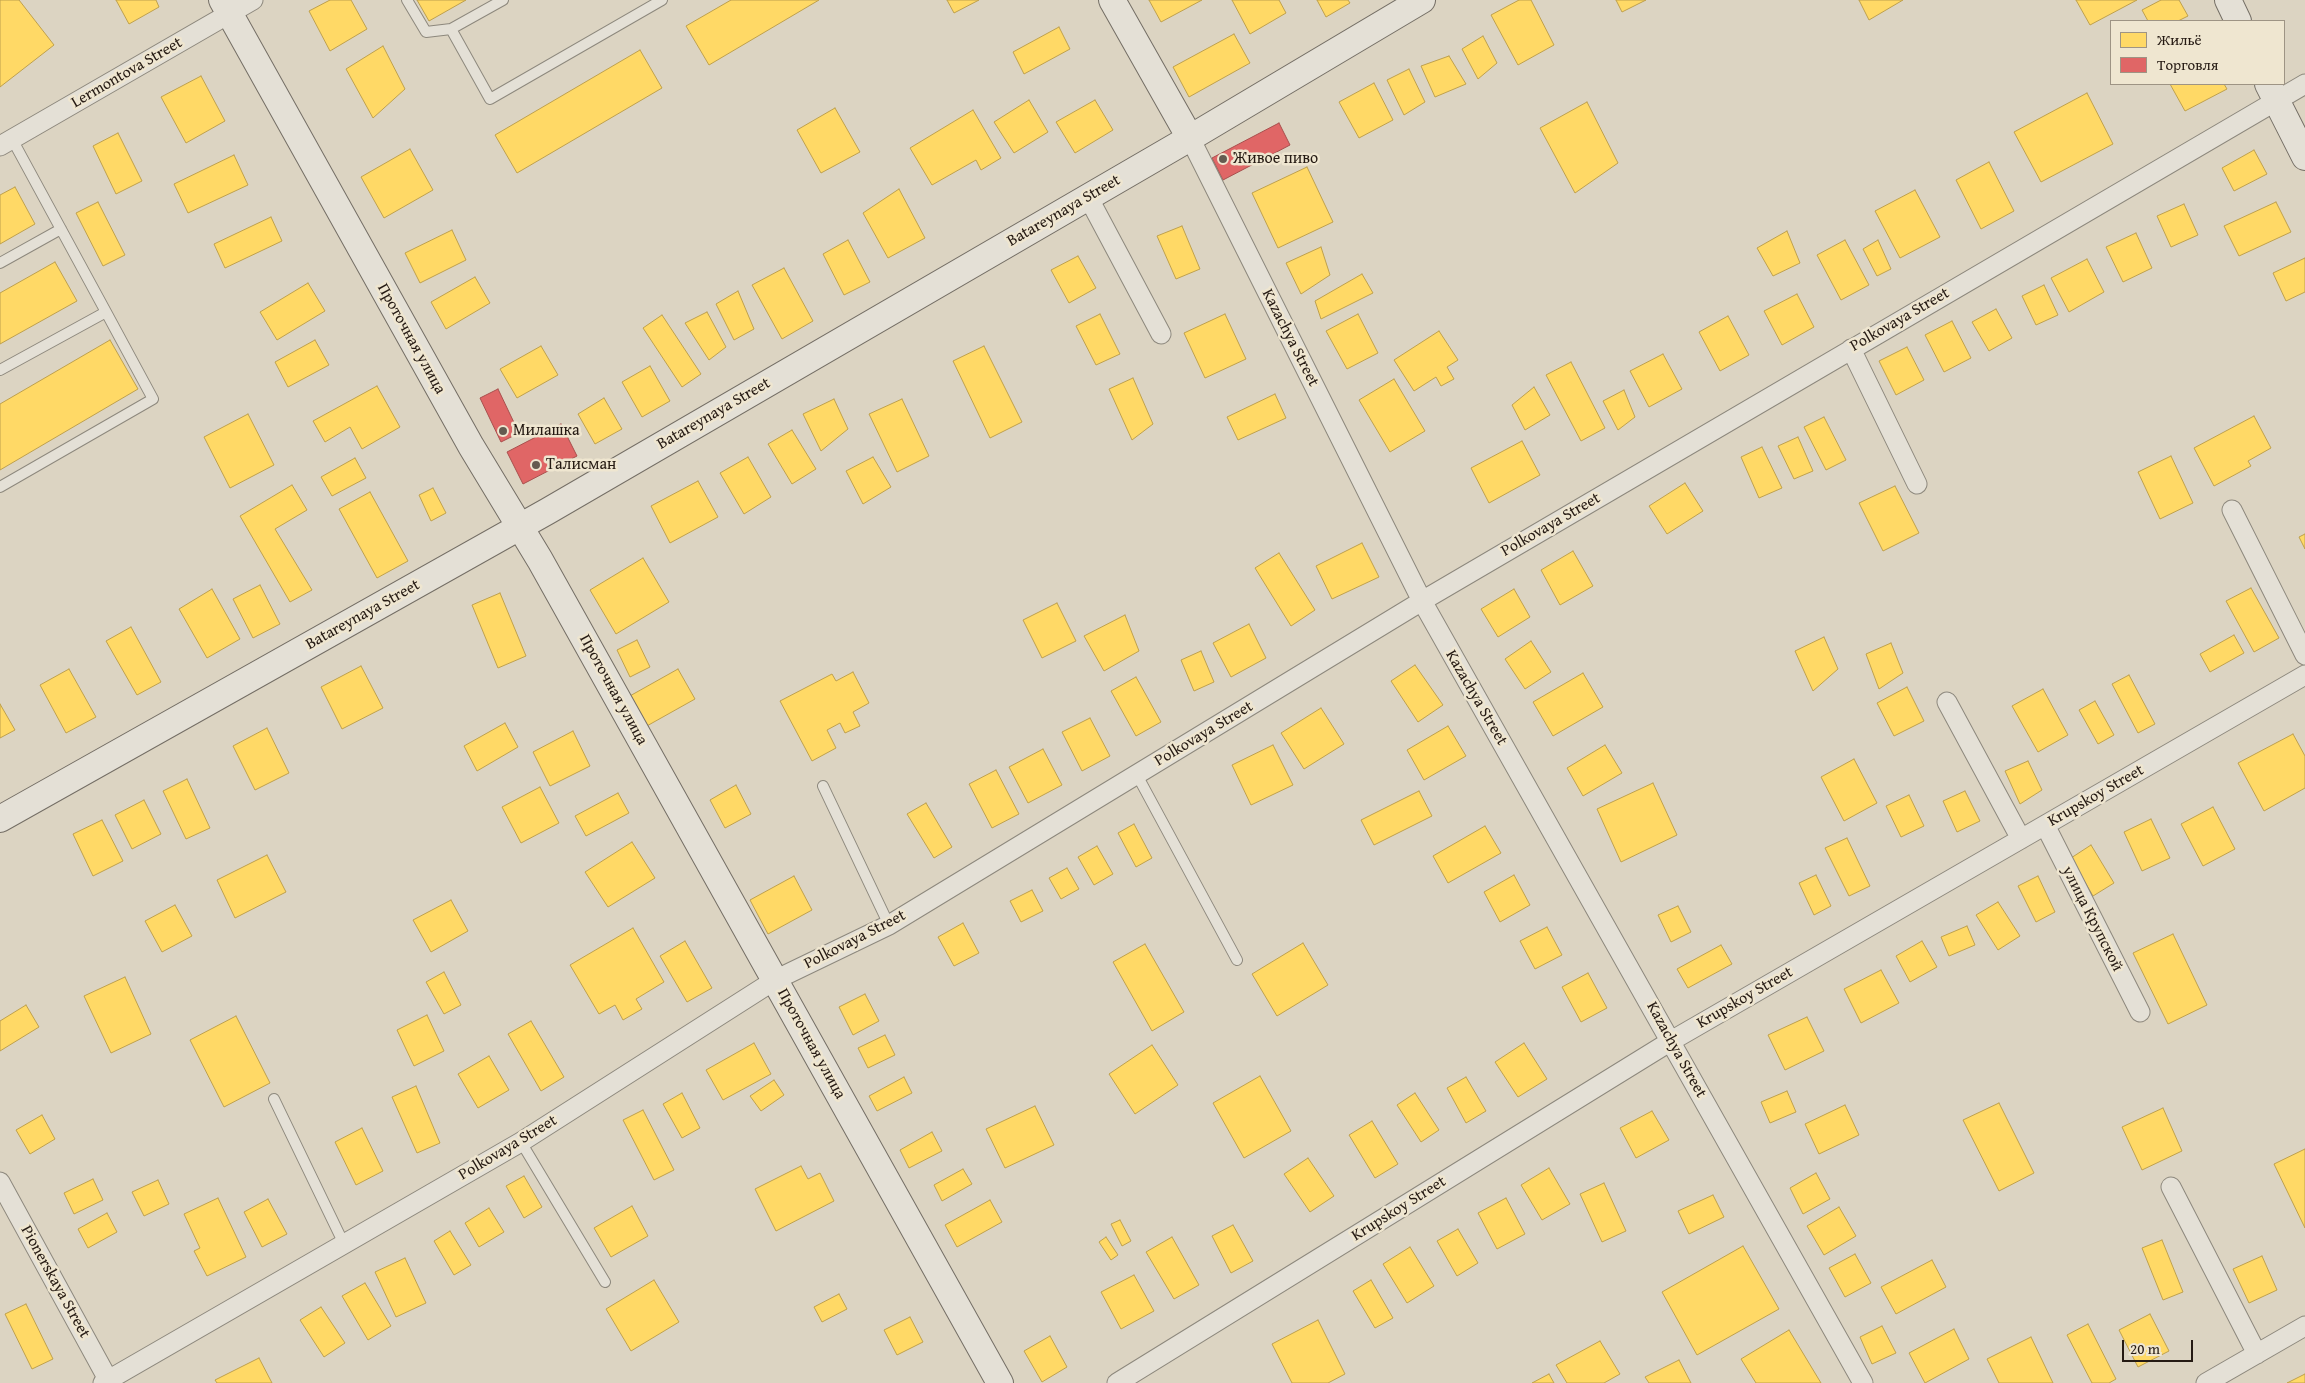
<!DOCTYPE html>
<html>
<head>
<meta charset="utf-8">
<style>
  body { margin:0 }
  #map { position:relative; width:2305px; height:1383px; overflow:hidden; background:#dcd4c2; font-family:"Gentium Book Plus",serif }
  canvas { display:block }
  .legend { position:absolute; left:2110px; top:20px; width:175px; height:65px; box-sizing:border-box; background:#efe6d0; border:1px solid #9e9484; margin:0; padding:6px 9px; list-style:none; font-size:15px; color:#251a13 }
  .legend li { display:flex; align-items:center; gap:10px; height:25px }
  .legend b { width:25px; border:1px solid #9e9484 }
  .scale { position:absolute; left:2122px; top:1340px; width:71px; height:22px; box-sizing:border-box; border:2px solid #251a13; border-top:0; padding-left:6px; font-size:15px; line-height:18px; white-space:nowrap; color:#251a13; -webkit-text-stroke:4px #efe6d0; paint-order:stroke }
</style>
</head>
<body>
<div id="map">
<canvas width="2305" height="1383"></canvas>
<ul class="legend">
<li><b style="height:14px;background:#ffd966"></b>Жильё</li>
<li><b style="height:14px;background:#e06666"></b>Торговля</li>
</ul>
<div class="scale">20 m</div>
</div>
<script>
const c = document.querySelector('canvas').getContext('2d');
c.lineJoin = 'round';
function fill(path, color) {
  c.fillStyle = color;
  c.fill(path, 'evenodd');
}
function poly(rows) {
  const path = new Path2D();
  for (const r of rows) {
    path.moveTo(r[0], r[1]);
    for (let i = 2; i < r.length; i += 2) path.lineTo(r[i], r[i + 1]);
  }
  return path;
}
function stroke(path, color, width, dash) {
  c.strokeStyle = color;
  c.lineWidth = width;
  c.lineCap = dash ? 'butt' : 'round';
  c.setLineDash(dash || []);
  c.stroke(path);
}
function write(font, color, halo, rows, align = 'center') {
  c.font = font + ' "Gentium Book Plus",serif';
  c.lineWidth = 5;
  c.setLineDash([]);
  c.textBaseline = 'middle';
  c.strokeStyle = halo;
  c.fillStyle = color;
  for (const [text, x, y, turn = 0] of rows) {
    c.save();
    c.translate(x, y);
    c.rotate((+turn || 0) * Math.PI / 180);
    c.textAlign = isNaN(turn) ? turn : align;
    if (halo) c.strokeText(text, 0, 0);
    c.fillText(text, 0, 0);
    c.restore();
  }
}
const homes = poly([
  [0,0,19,0,54,45,0,87,0,0],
  [116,0,156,0,159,7,129,24,116,0],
  [330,0,351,0,367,29,330,51,309,11,330,0],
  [417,0,466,0,429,21,417,0],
  [731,0,819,0,709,65,686,26,731,0],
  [947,0,979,0,954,13,947,0],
  [1149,0,1202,0,1161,22,1149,0],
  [1232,0,1279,0,1286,13,1250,34,1232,0],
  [1317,0,1348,0,1350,3,1326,17,1317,0],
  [1519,0,1531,0,1554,45,1518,65,1491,15,1519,0],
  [1616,0,1646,0,1622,12,1616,0],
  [1859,0,1903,0,1869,20,1859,0],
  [2076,0,2137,0,2090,25,2076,0],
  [2161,0,2179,0,2188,16,2178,21,2148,21,2142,10,2161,0],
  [1059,27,1070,49,1024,74,1013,52,1059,27],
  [1234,34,1250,63,1189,97,1173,67,1234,34],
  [1483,36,1497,63,1478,79,1462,49,1483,36],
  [383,46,405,89,373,118,346,69,383,46],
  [640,50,662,88,517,173,495,135,640,50],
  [1449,56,1466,84,1435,97,1421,66,1449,56],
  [1409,69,1425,102,1404,115,1387,80,1409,69],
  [201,76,225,121,186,143,161,97,201,76],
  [1374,83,1393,120,1359,138,1339,102,1374,83],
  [2170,84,2224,84,2227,89,2185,111,2170,84],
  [2087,93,2113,144,2041,182,2014,132,2087,93],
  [1029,100,1048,132,1014,153,994,122,1029,100],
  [1095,100,1113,130,1075,153,1056,122,1095,100],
  [1587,102,1618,163,1575,193,1540,128,1587,102],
  [835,108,860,152,821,173,797,130,835,108],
  [973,110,1001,158,981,170,976,160,932,185,910,148,973,110],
  [118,133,142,181,116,194,93,146,118,133],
  [410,149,433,190,384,218,361,177,410,149],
  [2254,150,2267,174,2234,191,2222,168,2254,150],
  [234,155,248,185,188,213,174,184,234,155],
  [1989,162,2014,211,1981,229,1956,180,1989,162],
  [1307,167,1333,222,1278,248,1252,193,1307,167],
  [15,187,35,224,0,244,0,195,15,187],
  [899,189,925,238,888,258,863,213,899,189],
  [1915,190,1940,237,1900,258,1875,211,1915,190],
  [98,202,125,255,103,266,76,213,98,202],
  [2276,202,2291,232,2239,256,2224,226,2276,202],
  [2184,204,2198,235,2171,247,2157,216,2184,204],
  [271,217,282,241,225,268,214,244,271,217],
  [1182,226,1200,269,1176,279,1157,236,1182,226],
  [452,230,466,260,420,283,405,253,452,230],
  [1787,231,1800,263,1773,276,1757,248,1787,231],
  [2136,233,2152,268,2123,282,2106,247,2136,233],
  [848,240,870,282,844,295,823,254,848,240],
  [1845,240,1869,285,1841,300,1817,255,1845,240],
  [1878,240,1891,269,1877,276,1863,249,1878,240],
  [1321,247,1330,275,1301,294,1286,263,1321,247],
  [1078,256,1096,288,1069,303,1051,270,1078,256],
  [2305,258,2305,292,2286,301,2273,273,2305,258],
  [2087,259,2104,292,2069,312,2051,278,2087,259],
  [55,262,77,301,0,344,0,293,55,262],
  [784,268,813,321,782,339,752,285,784,268],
  [1362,274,1373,293,1321,319,1315,301,1362,274],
  [475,277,490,303,446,329,431,302,475,277],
  [308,283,325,311,277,340,260,312,308,283],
  [2044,285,2058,315,2036,325,2022,296,2044,285],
  [738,291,754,329,734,340,716,304,738,291],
  [1797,294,1814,327,1782,345,1764,311,1797,294],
  [1996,309,2012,338,1989,351,1972,322,1996,309],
  [707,312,726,347,709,360,685,323,707,312],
  [1100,314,1120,354,1096,365,1076,326,1100,314],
  [1225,314,1246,359,1205,378,1184,333,1225,314],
  [1358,314,1378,353,1347,369,1326,331,1358,314],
  [662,315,701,374,682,387,643,328,662,315],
  [1728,316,1749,355,1720,371,1699,332,1728,316],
  [1952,321,1971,358,1944,372,1925,335,1952,321],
  [1439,331,1458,360,1447,367,1454,379,1441,386,1436,377,1414,391,1394,360,1439,331],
  [110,340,138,389,0,470,0,404,110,340],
  [315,340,329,365,288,387,275,362,315,340],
  [541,346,558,375,517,398,500,369,541,346],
  [984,346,1022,422,990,438,953,361,984,346],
  [1907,347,1924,380,1896,395,1879,361,1907,347],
  [1663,354,1682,389,1649,407,1630,371,1663,354],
  [1571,362,1605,428,1581,441,1546,375,1571,362],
  [650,366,670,401,642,417,622,382,650,366],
  [1133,378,1153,424,1132,440,1109,389,1133,378],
  [1394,379,1425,431,1390,452,1359,400,1394,379],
  [377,386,400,427,362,449,350,427,325,442,313,421,377,386],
  [1534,387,1550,415,1525,430,1512,405,1534,387],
  [1624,390,1635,417,1618,430,1603,401,1624,390],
  [1275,394,1286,418,1238,440,1227,417,1275,394],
  [604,398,622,429,595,444,578,414,604,398],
  [834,399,848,429,821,451,803,414,834,399],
  [902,399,929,456,897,472,869,414,902,399],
  [248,414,274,465,230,488,204,437,248,414],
  [2254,416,2271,448,2248,461,2251,466,2214,486,2194,448,2254,416],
  [1824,417,1846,460,1826,470,1804,427,1824,417],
  [792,430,816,469,792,484,768,444,792,430],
  [1798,437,1813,471,1794,479,1778,446,1798,437],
  [1522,441,1540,475,1489,503,1471,468,1522,441],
  [1762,447,1782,488,1759,498,1741,457,1762,447],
  [2171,456,2193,503,2160,519,2138,472,2171,456],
  [748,457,771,497,744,514,720,473,748,457],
  [873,457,891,487,863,504,846,471,873,457],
  [355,458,366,478,332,496,321,477,355,458],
  [698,481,718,517,670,543,651,506,698,481],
  [1685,483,1703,511,1667,534,1649,506,1685,483],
  [292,485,307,510,275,529,312,590,290,602,240,516,292,485],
  [1895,486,1919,533,1883,551,1859,503,1895,486],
  [433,488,446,513,431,521,419,495,433,488],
  [370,492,408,561,377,578,339,509,370,492],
  [2305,534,2305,549,2299,537,2305,534],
  [1362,543,1379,577,1332,599,1316,566,1362,543],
  [1573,551,1593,586,1560,605,1541,570,1573,551],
  [1279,553,1315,610,1291,626,1255,568,1279,553],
  [643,558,669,602,616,634,590,590,643,558],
  [260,585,280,624,253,638,233,599,260,585],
  [2251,588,2279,638,2254,652,2226,601,2251,588],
  [212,589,240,639,207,658,179,609,212,589],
  [1514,589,1530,617,1498,637,1481,609,1514,589],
  [500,593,526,656,498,668,472,605,500,593],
  [1057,603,1076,641,1042,658,1023,620,1057,603],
  [1125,615,1139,651,1104,671,1084,636,1125,615],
  [1249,624,1266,658,1231,677,1213,643,1249,624],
  [131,627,161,682,137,695,106,641,131,627],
  [2234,635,2244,653,2210,672,2200,654,2234,635],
  [1824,637,1838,669,1813,691,1795,651,1824,637],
  [637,640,650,667,630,677,617,650,637,640],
  [1531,641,1551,672,1525,689,1505,659,1531,641],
  [1891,643,1903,673,1879,689,1866,654,1891,643],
  [1201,651,1214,682,1194,691,1181,660,1201,651],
  [1415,665,1443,705,1418,722,1391,681,1415,665],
  [361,666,383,708,342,729,321,687,361,666],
  [69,669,96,717,66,733,40,685,69,669],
  [678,669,695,699,645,727,628,697,678,669],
  [853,672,869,703,853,712,860,726,845,733,840,723,827,730,836,748,812,761,780,701,832,674,836,681,853,672],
  [1583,673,1603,707,1553,736,1533,702,1583,673],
  [2129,675,2155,724,2138,733,2112,684,2129,675],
  [1136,677,1161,722,1136,736,1111,691,1136,677],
  [1907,687,1924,721,1894,736,1877,703,1907,687],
  [2043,689,2068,735,2038,752,2012,706,2043,689],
  [2095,701,2114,735,2098,744,2079,710,2095,701],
  [0,704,15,730,0,738,0,704],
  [1321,708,1344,744,1304,769,1281,733,1321,708],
  [1090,718,1110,756,1082,771,1062,732,1090,718],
  [505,723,518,747,477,771,464,746,505,723],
  [1448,726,1466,756,1424,780,1407,750,1448,726],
  [267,728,289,773,255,790,233,746,267,728],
  [573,731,590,766,550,786,533,752,573,731],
  [2293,734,2305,756,2305,788,2264,811,2238,763,2293,734],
  [1273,745,1293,785,1251,805,1232,765,1273,745],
  [1605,745,1622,773,1583,796,1567,768,1605,745],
  [1043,749,1062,785,1028,803,1009,767,1043,749],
  [1854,759,1877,803,1844,821,1821,777,1854,759],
  [2028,761,2042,790,2020,804,2005,771,2028,761],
  [996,770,1019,814,992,828,969,784,996,770],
  [187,779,210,828,186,839,163,791,187,779],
  [1653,783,1677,835,1621,862,1597,809,1653,783],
  [736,785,751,814,725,828,710,800,736,785],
  [540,787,559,823,521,843,502,807,540,787],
  [1419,791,1432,816,1374,845,1361,820,1419,791],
  [1965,791,1980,821,1957,832,1943,801,1965,791],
  [618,793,629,813,586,836,575,816,618,793],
  [1909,795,1924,826,1901,837,1886,806,1909,795],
  [144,800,161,834,132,849,115,815,144,800],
  [926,803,952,847,934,858,907,814,926,803],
  [2213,807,2235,849,2203,866,2181,824,2213,807],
  [2151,819,2170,858,2142,871,2124,832,2151,819],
  [102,820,123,861,93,876,73,834,102,820],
  [1134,824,1152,858,1136,867,1118,833,1134,824],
  [1485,826,1501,853,1448,883,1433,856,1485,826],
  [1847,838,1870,886,1849,896,1825,848,1847,838],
  [632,842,655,878,608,907,585,872,632,842],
  [2091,845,2114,883,2093,896,2071,858,2091,845],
  [1097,846,1113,874,1094,885,1078,857,1097,846],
  [267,855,286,892,235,918,217,880,267,855],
  [1067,868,1079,889,1061,899,1049,878,1067,868],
  [1514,875,1530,905,1500,922,1484,892,1514,875],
  [1816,875,1831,906,1814,915,1799,883,1816,875],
  [794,876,812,910,768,934,750,900,794,876],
  [2038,876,2055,912,2036,922,2018,886,2038,876],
  [1032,890,1043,911,1021,922,1010,901,1032,890],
  [451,900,468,931,431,952,413,920,451,900],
  [1998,902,2020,936,1998,950,1976,915,1998,902],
  [175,905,192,936,162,952,145,921,175,905],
  [1678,906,1691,932,1671,942,1658,915,1678,906],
  [963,923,979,953,954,966,938,937,963,923],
  [1967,926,1975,945,1949,956,1941,937,1967,926],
  [1547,927,1562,955,1535,969,1520,941,1547,927],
  [633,928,664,982,636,999,642,1009,623,1020,615,1005,599,1014,570,965,633,928],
  [2173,934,2207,1005,2168,1024,2133,953,2173,934],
  [685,941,712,988,687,1002,660,956,685,941],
  [1922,941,1937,967,1910,982,1896,956,1922,941],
  [1303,943,1328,985,1277,1016,1252,974,1303,943],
  [1145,944,1184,1012,1152,1031,1113,962,1145,944],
  [1721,945,1732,964,1688,988,1677,969,1721,945],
  [1881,970,1899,1003,1861,1023,1844,989,1881,970],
  [444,972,461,1005,444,1014,426,982,444,972],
  [1588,973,1607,1008,1581,1022,1562,987,1588,973],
  [125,977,151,1034,111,1053,84,996,125,977],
  [865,994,879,1021,853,1035,839,1007,865,994],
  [26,1005,39,1027,0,1051,0,1021,26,1005],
  [427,1015,444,1051,414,1066,397,1030,427,1015],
  [236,1016,270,1083,224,1107,190,1040,236,1016],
  [1807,1017,1824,1051,1785,1070,1768,1035,1807,1017],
  [531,1021,564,1077,541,1091,508,1034,531,1021],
  [885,1035,895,1055,868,1068,858,1048,885,1035],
  [754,1043,771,1074,723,1100,706,1070,754,1043],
  [1524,1043,1547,1079,1518,1097,1495,1062,1524,1043],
  [1152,1045,1178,1085,1135,1114,1109,1074,1152,1045],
  [489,1056,509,1090,478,1108,458,1074,489,1056],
  [1260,1076,1291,1131,1244,1158,1213,1103,1260,1076],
  [904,1077,912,1093,877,1111,869,1096,904,1077],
  [1466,1077,1486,1111,1466,1123,1447,1088,1466,1077],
  [774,1080,784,1095,761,1111,750,1096,774,1080],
  [416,1086,440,1143,417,1153,392,1097,416,1086],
  [1787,1091,1796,1112,1770,1123,1761,1102,1787,1091],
  [682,1093,700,1128,682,1138,663,1104,682,1093],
  [1415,1093,1439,1130,1421,1142,1397,1105,1415,1093],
  [1999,1103,2034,1173,1999,1191,1963,1120,1999,1103],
  [1845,1105,1859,1135,1819,1154,1805,1124,1845,1105],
  [1035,1106,1054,1145,1005,1168,986,1129,1035,1106],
  [2163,1108,2182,1151,2142,1170,2122,1127,2163,1108],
  [643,1110,674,1170,654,1180,623,1120,643,1110],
  [1652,1111,1669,1140,1636,1158,1620,1128,1652,1111],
  [42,1115,55,1139,30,1154,16,1130,42,1115],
  [1372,1121,1398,1164,1375,1178,1349,1135,1372,1121],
  [362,1128,383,1171,356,1185,335,1142,362,1128],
  [932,1132,942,1151,909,1168,900,1150,932,1132],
  [2305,1149,2305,1228,2274,1164,2305,1149],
  [1308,1158,1334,1196,1310,1212,1284,1174,1308,1158],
  [801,1166,808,1179,820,1173,834,1201,776,1231,755,1189,801,1166],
  [1549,1168,1570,1204,1542,1220,1521,1185,1549,1168],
  [963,1169,972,1184,942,1201,934,1185,963,1169],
  [1816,1173,1830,1199,1803,1214,1790,1188,1816,1173],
  [524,1176,542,1207,524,1218,506,1186,524,1176],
  [93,1179,103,1200,74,1214,64,1193,93,1179],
  [158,1180,169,1204,144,1216,132,1192,158,1180],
  [1604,1183,1626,1231,1602,1242,1580,1194,1604,1183],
  [1713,1195,1724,1217,1689,1234,1678,1211,1713,1195],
  [218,1198,246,1257,207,1276,194,1251,200,1248,184,1214,218,1198],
  [1506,1198,1525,1234,1497,1249,1478,1213,1506,1198],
  [268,1199,287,1234,262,1247,244,1212,268,1199],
  [990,1200,1002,1222,957,1247,945,1225,990,1200],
  [632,1206,648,1236,611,1257,594,1228,632,1206],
  [1839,1207,1856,1236,1824,1255,1807,1226,1839,1207],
  [489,1208,504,1232,479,1247,465,1223,489,1208],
  [107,1213,117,1232,88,1248,78,1229,107,1213],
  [1120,1220,1131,1241,1122,1246,1111,1224,1120,1220],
  [1233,1225,1253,1261,1231,1273,1212,1236,1233,1225],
  [1458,1229,1478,1263,1457,1276,1437,1241,1458,1229],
  [450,1231,471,1265,454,1275,434,1241,450,1231],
  [1106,1237,1118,1255,1111,1260,1099,1242,1106,1237],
  [1172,1237,1199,1285,1174,1299,1146,1252,1172,1237],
  [2162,1240,2183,1292,2163,1300,2142,1248,2162,1240],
  [1743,1246,1779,1309,1697,1355,1662,1292,1743,1246],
  [1410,1247,1434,1286,1407,1303,1383,1264,1410,1247],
  [1855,1254,1871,1283,1845,1297,1829,1268,1855,1254],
  [2262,1256,2277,1290,2249,1303,2233,1269,2262,1256],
  [405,1258,426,1303,396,1317,375,1272,405,1258],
  [1932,1260,1946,1287,1896,1314,1881,1287,1932,1260],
  [1134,1275,1154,1311,1121,1329,1101,1292,1134,1275],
  [654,1280,679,1322,631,1351,606,1309,654,1280],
  [1371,1280,1393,1318,1375,1328,1353,1291,1371,1280],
  [365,1283,391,1326,368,1340,342,1296,365,1283],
  [839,1294,847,1309,822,1322,814,1307,839,1294],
  [26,1304,53,1359,32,1369,5,1314,26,1304],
  [321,1307,345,1343,324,1357,300,1320,321,1307],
  [2150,1314,2169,1351,2138,1367,2119,1330,2150,1314],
  [910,1317,923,1342,897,1355,884,1330,910,1317],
  [1318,1320,1345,1374,1328,1383,1292,1383,1272,1344,1318,1320],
  [2088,1324,2116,1379,2109,1383,2092,1383,2067,1335,2088,1324],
  [1882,1326,1896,1353,1872,1364,1860,1337,1882,1326],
  [1954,1329,1969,1359,1925,1383,1909,1353,1954,1329],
  [1789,1330,1821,1383,1756,1383,1741,1359,1789,1330],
  [1050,1336,1067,1367,1042,1382,1024,1351,1050,1336],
  [2031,1337,2053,1383,1999,1383,1987,1359,2031,1337],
  [1600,1341,1620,1374,1604,1383,1567,1383,1556,1365,1600,1341],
  [259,1358,272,1383,217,1383,215,1380,259,1358],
  [1679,1360,1691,1383,1649,1383,1645,1377,1679,1360],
  [1549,1374,1554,1383,1532,1383,1549,1374],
  [2305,1374,2305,1383,2287,1383,2305,1374]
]);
fill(homes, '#ffd966');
stroke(homes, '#bea04d', 1);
const shops = poly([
  [1279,123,1290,145,1223,180,1212,158,1279,123],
  [498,389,519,433,501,442,480,398,498,389],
  [561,424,577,456,523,484,507,452,561,424]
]);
fill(shops, '#e06666');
stroke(shops, '#a84f4d', 1);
const lane = poly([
  [407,0,426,32,451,29],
  [503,0,451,29,490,99,662,0],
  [0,263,61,229],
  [0,370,106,312,12,139],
  [0,487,153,399,106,312],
  [1137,775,1237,960],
  [823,786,889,925],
  [274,1099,344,1244],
  [521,1142,605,1282]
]);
const street = poly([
  [1190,138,1422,601,1863,1383],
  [0,146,253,0],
  [1088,197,1161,334],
  [1851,349,1917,484],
  [2232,510,2305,655],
  [1947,702,2021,839],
  [2045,825,2140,1012],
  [0,1182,110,1383],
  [2171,1187,2257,1354],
  [103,1383,521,1142,775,980,889,925,1422,601,2305,84],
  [1117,1383,1671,1041,2305,675],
  [2206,1383,2305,1326]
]);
const secondary = poly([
  [222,0,471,446,540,560,1000,1383],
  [1112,0,1190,138],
  [2228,0,2238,21],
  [2268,84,2305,157],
  [0,819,548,511,1190,138,1422,0]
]);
stroke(lane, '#8d887d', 12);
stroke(street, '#8d887d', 21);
stroke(secondary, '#746e65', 28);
stroke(lane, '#e4e0d6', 10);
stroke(street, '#e4e0d6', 19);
stroke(secondary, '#e4e0d6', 26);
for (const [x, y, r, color] of [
  [1223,159,5,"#655b50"],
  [503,431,5,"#655b50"],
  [536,465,5,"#655b50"]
]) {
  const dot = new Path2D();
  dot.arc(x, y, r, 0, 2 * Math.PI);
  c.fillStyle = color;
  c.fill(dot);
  stroke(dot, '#efe6d0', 2);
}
write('16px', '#251a13', '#efe6d0', [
  ["Lermontova Street",127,73,-30],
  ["Batareynaya Street",1064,211,-30],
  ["Polkovaya Street",1900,320,-30],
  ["Kazachya Street",1290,338,63],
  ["Проточная улица",411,339,61],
  ["Batareynaya Street",714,414,-30],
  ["Polkovaya Street",1551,525,-30],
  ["Batareynaya Street",363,615,-29],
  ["Проточная улица",613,690,61],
  ["Kazachya Street",1476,698,60],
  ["Polkovaya Street",1204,734,-31],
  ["Krupskoy Street",2096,796,-30],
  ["улица Крупской",2092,919,63],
  ["Polkovaya Street",855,940,-27],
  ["Krupskoy Street",1745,998,-30],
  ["Проточная улица",811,1044,61],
  ["Kazachya Street",1676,1050,61],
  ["Polkovaya Street",508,1148,-31],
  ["Krupskoy Street",1399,1209,-32],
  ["Pionerskaya Street",55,1282,61]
]);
write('16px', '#251a13', '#efe6d0', [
  ["Живое пиво",1233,159],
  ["Милашка",513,431],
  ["Талисман",546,465]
], 'left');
</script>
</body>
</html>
